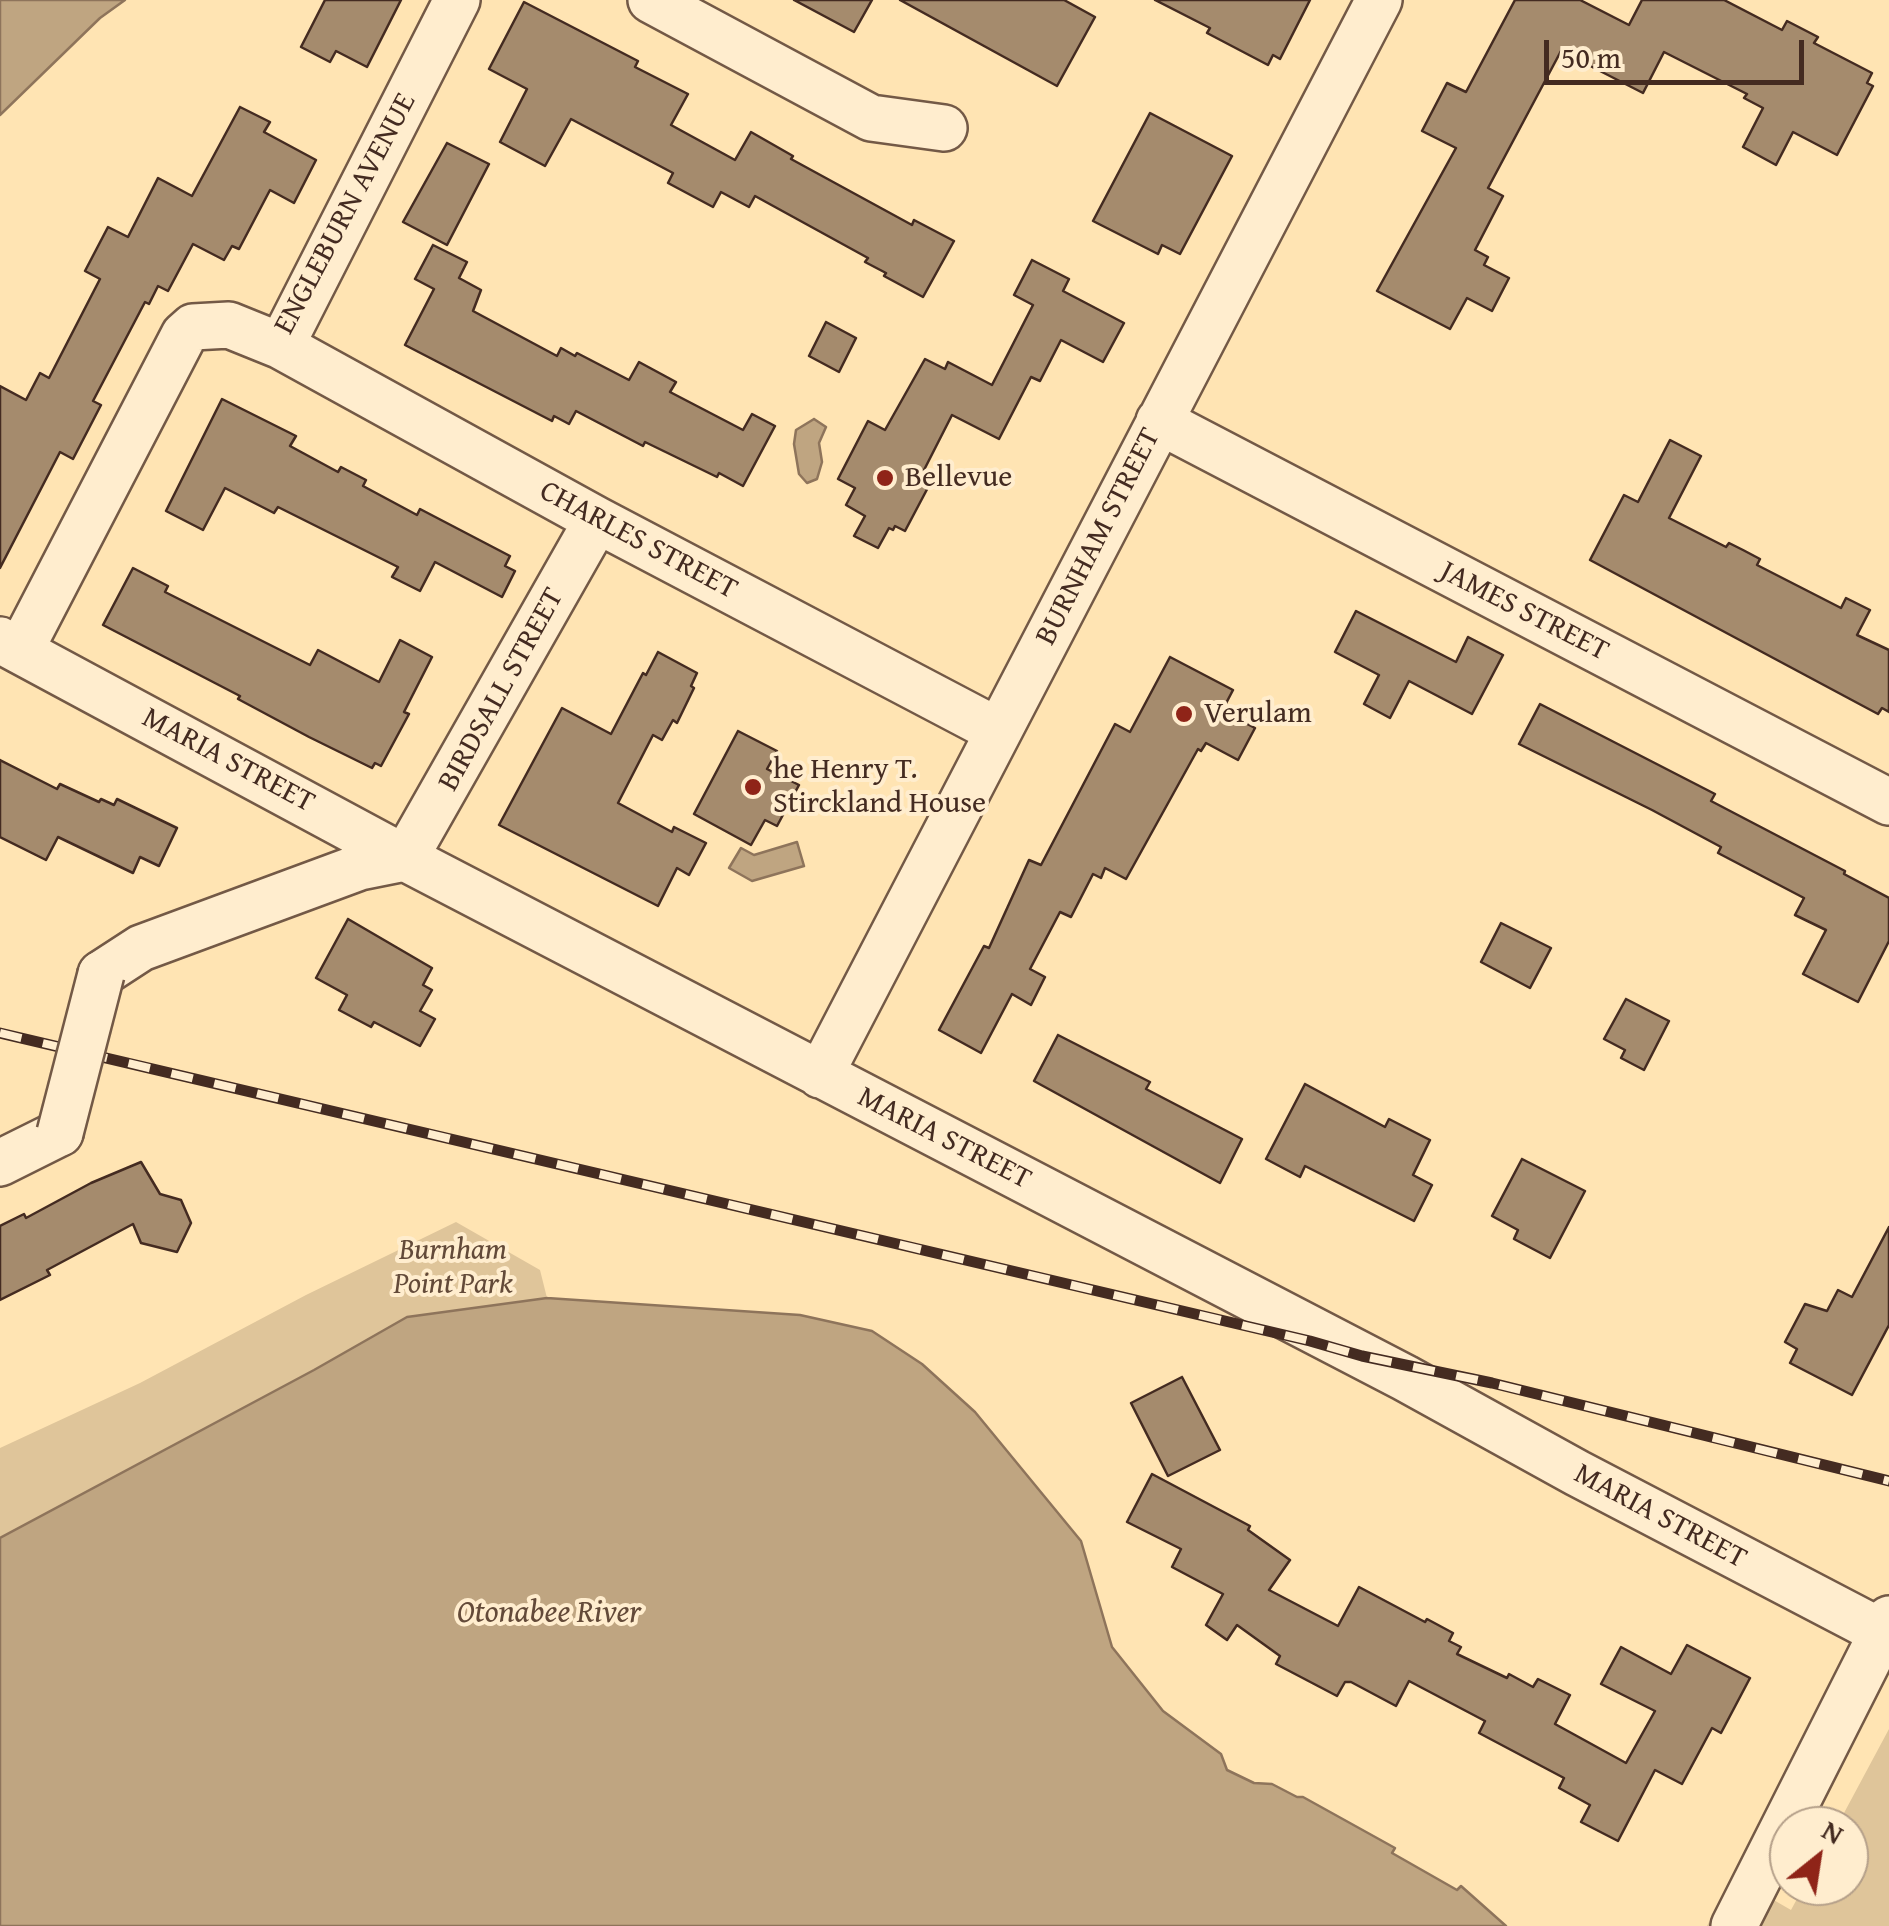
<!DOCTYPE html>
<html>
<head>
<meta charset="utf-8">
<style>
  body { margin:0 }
  #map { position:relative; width:1889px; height:1926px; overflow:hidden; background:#ffe4b3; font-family:"Gentium Book Plus",serif }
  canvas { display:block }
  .north { position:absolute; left:1769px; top:1806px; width:100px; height:100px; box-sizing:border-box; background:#ffedce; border:2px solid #b49f89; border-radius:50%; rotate:30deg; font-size:28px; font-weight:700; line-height:40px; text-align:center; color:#442b21 }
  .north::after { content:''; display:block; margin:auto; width:35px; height:45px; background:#8f2418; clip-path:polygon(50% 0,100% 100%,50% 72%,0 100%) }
  .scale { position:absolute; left:1544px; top:40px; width:260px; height:45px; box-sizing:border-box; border:5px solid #442b21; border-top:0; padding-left:12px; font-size:30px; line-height:35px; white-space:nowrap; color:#442b21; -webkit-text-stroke:8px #ffedce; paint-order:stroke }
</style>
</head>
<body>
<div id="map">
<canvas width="1889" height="1926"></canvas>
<div class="north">N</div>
<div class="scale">50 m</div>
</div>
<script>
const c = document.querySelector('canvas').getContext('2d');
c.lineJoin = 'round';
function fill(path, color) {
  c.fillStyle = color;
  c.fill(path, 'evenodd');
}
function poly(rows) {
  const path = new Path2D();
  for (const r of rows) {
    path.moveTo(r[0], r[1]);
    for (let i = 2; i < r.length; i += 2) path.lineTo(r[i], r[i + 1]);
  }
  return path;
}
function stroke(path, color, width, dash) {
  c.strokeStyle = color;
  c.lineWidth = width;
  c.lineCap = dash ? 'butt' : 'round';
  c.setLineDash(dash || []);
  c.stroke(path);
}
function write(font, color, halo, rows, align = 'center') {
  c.font = font + ' "Gentium Book Plus",serif';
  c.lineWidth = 8;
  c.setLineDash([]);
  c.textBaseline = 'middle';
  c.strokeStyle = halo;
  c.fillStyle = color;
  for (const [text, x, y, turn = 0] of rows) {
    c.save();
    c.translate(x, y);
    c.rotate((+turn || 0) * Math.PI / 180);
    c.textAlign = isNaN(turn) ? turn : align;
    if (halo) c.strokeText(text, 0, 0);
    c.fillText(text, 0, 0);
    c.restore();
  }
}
fill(poly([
  [456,1222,540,1270,547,1298,407,1317,314,1370,0,1538,0,1448,140,1383,306,1295],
  [1889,1729,1889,1926,1707,1926,1732,1876,1791,1910,1804,1886,1849,1886,1849,1826,1837,1826]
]), '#dfc59a');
const water = poly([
  [0,0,125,0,100,18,0,115,0,0],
  [814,419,826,427,819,443,822,462,817,479,807,483,799,474,794,444,796,430,814,419],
  [797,842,804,866,752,881,729,868,741,848,754,855,797,842],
  [547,1298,800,1315,872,1331,922,1364,975,1412,1081,1541,1112,1647,1163,1711,1221,1754,1227,1770,1254,1783,1272,1784,1297,1797,1303,1797,1395,1848,1392,1853,1457,1890,1461,1886,1506,1926,0,1926,0,1538,314,1370,407,1317,547,1298]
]);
fill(water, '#bfa581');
stroke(water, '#8e745b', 2.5);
const building = poly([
  [325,0,401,0,367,67,336,51,330,62,301,47,325,0],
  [794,0,872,0,854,32,794,0],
  [900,0,1064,0,1095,17,1057,86,900,0],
  [1155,0,1310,0,1280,59,1273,55,1268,65,1207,33,1210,28,1155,0],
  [1515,0,1580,0,1629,25,1642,0,1724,0,1782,30,1787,21,1818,37,1814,43,1872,73,1867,83,1873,86,1837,155,1793,132,1776,165,1743,147,1763,108,1744,98,1747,94,1664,52,1643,93,1561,51,1488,188,1503,196,1475,250,1488,257,1484,265,1509,278,1492,311,1467,298,1450,329,1377,291,1456,148,1422,131,1447,83,1466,92,1515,0],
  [524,2,638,61,635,67,688,94,671,125,735,160,751,132,793,156,791,159,912,225,914,220,954,241,923,297,884,276,886,273,865,262,868,258,755,196,749,207,721,192,713,207,668,183,673,173,571,119,545,166,500,142,527,89,489,69,524,2],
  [240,107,270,122,264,132,316,160,294,203,270,190,239,249,232,246,224,260,193,244,168,291,158,286,149,304,145,302,93,401,101,405,73,459,60,452,0,568,0,386,26,400,40,373,49,378,100,279,85,271,108,227,128,237,158,178,192,196,240,107],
  [1150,113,1232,156,1180,254,1162,245,1158,254,1093,221,1150,113],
  [447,143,489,164,447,245,403,222,447,143],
  [433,245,467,262,459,278,481,290,473,311,557,356,561,348,575,356,577,353,629,380,639,362,676,382,670,392,743,430,752,414,775,426,743,486,719,473,717,477,645,442,643,446,576,411,569,424,554,416,552,421,405,345,434,289,415,279,433,245],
  [1032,260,1069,279,1063,291,1124,323,1103,362,1061,340,1040,381,1031,377,999,439,952,415,923,472,933,478,905,531,895,526,893,530,889,528,878,548,854,536,865,516,846,505,855,488,838,479,868,421,885,430,925,359,945,369,948,362,992,385,1033,305,1014,295,1032,260],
  [826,322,856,338,839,372,809,356,826,322],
  [222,399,296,436,290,446,338,472,341,467,366,480,363,486,417,515,420,509,510,556,505,566,515,571,502,597,435,562,420,591,392,577,398,567,278,507,274,513,225,488,203,530,166,511,222,399],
  [1670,440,1701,456,1669,518,1726,547,1729,543,1743,550,1760,559,1757,565,1841,608,1846,598,1870,610,1857,635,1889,650,1889,712,1882,708,1878,714,1590,560,1624,495,1638,502,1670,440],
  [133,568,168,586,165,592,310,665,318,650,379,682,400,640,432,657,404,712,409,714,381,766,375,763,372,768,309,737,238,699,240,696,103,625,133,568],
  [1356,611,1456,662,1468,637,1503,655,1472,714,1409,681,1390,718,1364,704,1379,675,1335,652,1356,611],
  [658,652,697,673,691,686,694,688,677,723,673,720,662,740,653,735,618,803,672,832,674,827,706,843,689,875,677,868,658,906,499,825,562,708,611,734,643,673,646,675,658,652],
  [1170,657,1233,690,1222,711,1255,728,1238,760,1206,743,1201,751,1198,749,1126,879,1105,868,1101,878,1093,874,1071,917,1060,912,1030,969,1045,977,1031,1005,1012,994,981,1053,939,1030,984,946,989,948,1029,860,1041,865,1115,724,1130,732,1170,657],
  [1540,704,1715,794,1711,801,1845,871,1844,874,1889,898,1889,941,1858,1002,1803,974,1826,930,1795,915,1804,898,1718,853,1721,847,1652,810,1519,744,1540,704],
  [738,731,777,751,767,769,799,785,777,826,765,820,751,845,694,814,738,731],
  [0,760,57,789,60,784,99,802,101,799,114,805,117,799,177,828,159,866,140,857,133,873,58,837,46,860,0,837,0,760],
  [348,919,432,968,423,985,432,990,420,1011,435,1019,420,1046,374,1022,371,1027,339,1010,347,995,316,978,348,919],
  [1501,923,1551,948,1530,988,1481,962,1501,923],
  [1626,999,1669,1021,1644,1070,1621,1058,1625,1050,1604,1039,1626,999],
  [1058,1035,1150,1082,1146,1089,1242,1139,1220,1183,1034,1081,1058,1035],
  [1305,1084,1385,1127,1389,1119,1430,1140,1413,1175,1432,1185,1414,1221,1305,1166,1300,1177,1266,1159,1305,1084],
  [1522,1159,1585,1191,1550,1258,1514,1239,1518,1230,1492,1216,1522,1159],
  [141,1162,160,1194,181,1200,191,1223,177,1252,141,1243,133,1224,47,1270,50,1275,0,1300,0,1226,24,1214,26,1218,91,1183,141,1162],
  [1889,1227,1889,1325,1852,1395,1790,1363,1797,1349,1785,1342,1805,1304,1827,1311,1838,1290,1852,1297,1889,1227],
  [1182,1377,1220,1450,1168,1476,1131,1403,1182,1377],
  [1152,1474,1250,1526,1248,1530,1290,1560,1269,1590,1338,1626,1359,1587,1425,1622,1427,1619,1453,1633,1449,1641,1461,1647,1457,1654,1507,1678,1509,1674,1533,1687,1538,1679,1570,1695,1555,1724,1626,1763,1655,1711,1601,1684,1621,1647,1671,1674,1687,1645,1750,1678,1721,1733,1712,1728,1682,1784,1655,1770,1618,1841,1581,1822,1590,1805,1559,1788,1564,1778,1479,1733,1485,1721,1409,1681,1396,1706,1351,1682,1345,1682,1337,1696,1276,1664,1280,1656,1237,1625,1227,1640,1206,1625,1223,1594,1172,1567,1181,1549,1127,1522,1152,1474]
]);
fill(building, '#a58b6d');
stroke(building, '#442b21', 2.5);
const minor = poly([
  [651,0,871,118,944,128],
  [281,346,597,520,998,731],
  [1159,421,1889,802],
  [0,640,405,858,1405,1378,1577,1473,1889,1636],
  [21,649,184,335,193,327,229,325,281,346,457,0],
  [405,858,597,520],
  [101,974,141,948,360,867,405,858],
  [820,1075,1379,0],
  [0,1163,60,1133],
  [1734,1926,1889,1619]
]);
stroke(minor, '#735946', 50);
stroke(minor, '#ffedce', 45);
const rail = poly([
  [0,1033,1310,1341,1362,1356,1492,1383,1889,1481]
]);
stroke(rail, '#442b21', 11);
stroke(rail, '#ffedce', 8, [22]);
const minorBridge = poly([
  [60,1133,101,974]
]);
stroke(minorBridge, '#735946', 50, []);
stroke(minorBridge, '#ffedce', 45);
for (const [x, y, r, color] of [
  [885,478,10,"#8f2418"],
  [1184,714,10,"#8f2418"],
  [753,787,10,"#8f2418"]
]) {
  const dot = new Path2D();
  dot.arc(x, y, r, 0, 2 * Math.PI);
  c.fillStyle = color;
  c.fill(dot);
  stroke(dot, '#ffedce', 4);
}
write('30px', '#442b21', '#ffedce', [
  ["ENGLEBURN AVENUE",346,214,-62],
  ["BURNHAM STREET",1099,537,-63],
  ["CHARLES STREET",638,541,28],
  ["JAMES STREET",1524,612,27],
  ["BIRDSALL STREET",502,690,-61],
  ["MARIA STREET",228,761,28],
  ["MARIA STREET",944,1139,27],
  ["MARIA STREET",1660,1517,28]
]);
write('30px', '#442b21', '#ffedce', [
  ["Bellevue",905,478],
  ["Verulam",1204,714],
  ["he Henry T.",773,770],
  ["Stirckland House",773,804]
], 'left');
write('italic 30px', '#634a39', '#ffedce', [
  ["Burnham",453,1251],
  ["Point Park",453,1285]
]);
write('italic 32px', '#634a39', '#ffedce', [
  ["Otonabee River",549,1614]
]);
</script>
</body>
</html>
